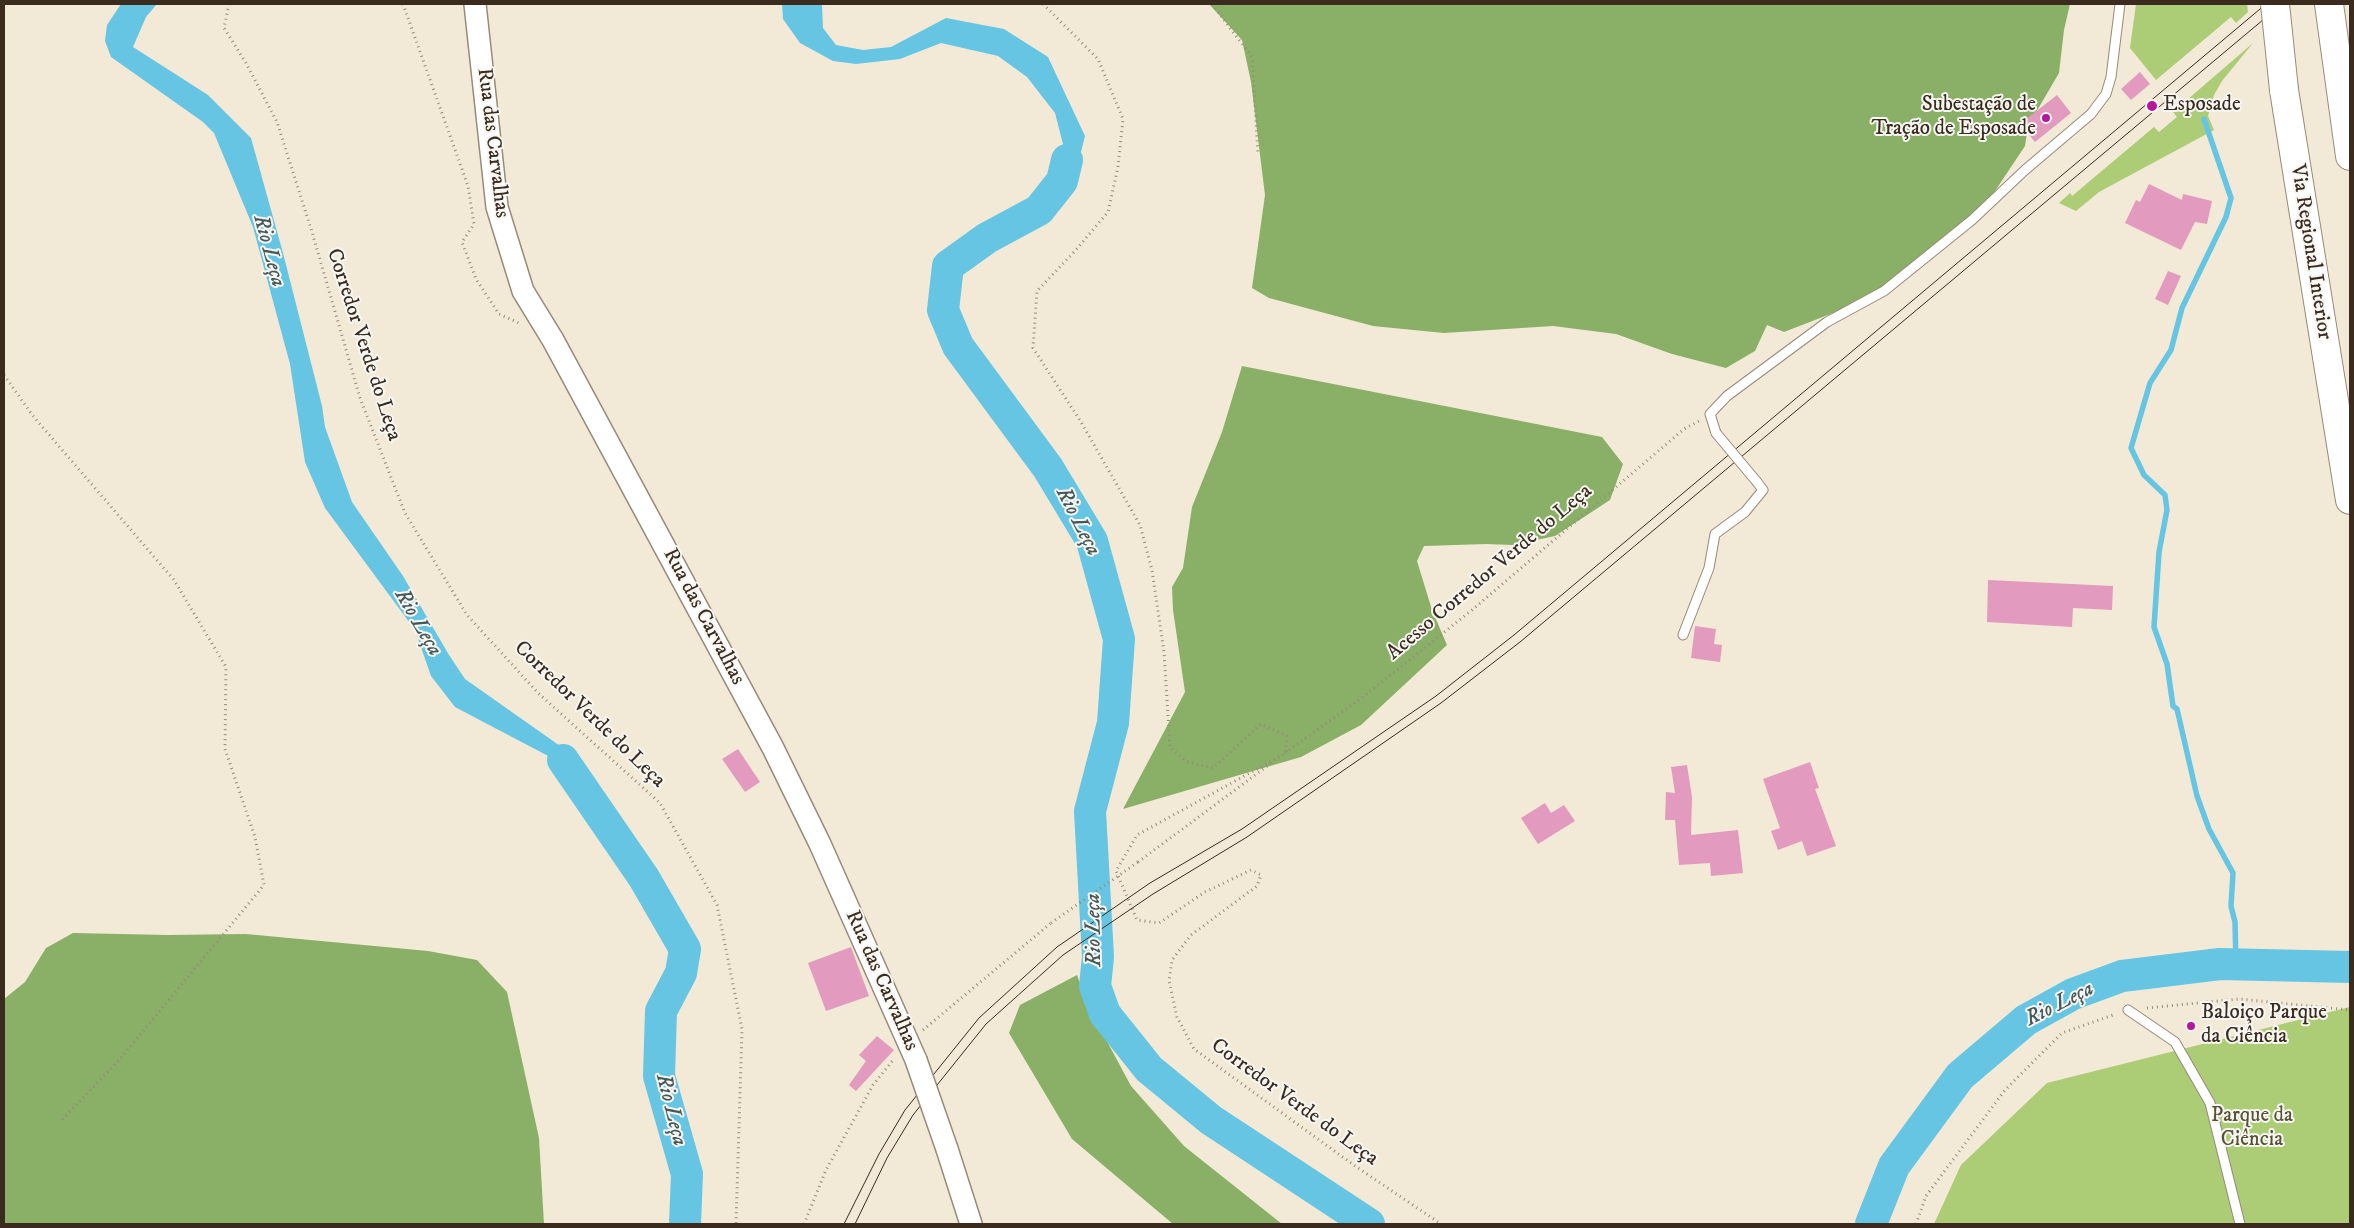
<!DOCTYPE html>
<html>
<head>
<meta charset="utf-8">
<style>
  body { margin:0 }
  #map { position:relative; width:2354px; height:1228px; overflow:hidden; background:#f2ead7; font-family:"IM FELL DW Pica",serif }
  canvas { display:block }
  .frame { position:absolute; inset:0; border:5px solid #3b2a1e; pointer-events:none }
</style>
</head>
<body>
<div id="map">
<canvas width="2354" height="1228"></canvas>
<div class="frame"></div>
</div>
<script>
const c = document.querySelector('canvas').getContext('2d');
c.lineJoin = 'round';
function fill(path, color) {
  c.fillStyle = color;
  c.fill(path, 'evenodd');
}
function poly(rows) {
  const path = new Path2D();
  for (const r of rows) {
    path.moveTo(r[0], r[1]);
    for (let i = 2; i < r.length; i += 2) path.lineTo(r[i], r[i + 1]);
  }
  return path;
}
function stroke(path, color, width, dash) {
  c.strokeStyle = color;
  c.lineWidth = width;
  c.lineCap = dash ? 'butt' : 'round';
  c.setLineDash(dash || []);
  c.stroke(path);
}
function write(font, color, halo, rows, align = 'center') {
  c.font = font + ' "IM FELL DW Pica",serif';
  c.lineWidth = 4;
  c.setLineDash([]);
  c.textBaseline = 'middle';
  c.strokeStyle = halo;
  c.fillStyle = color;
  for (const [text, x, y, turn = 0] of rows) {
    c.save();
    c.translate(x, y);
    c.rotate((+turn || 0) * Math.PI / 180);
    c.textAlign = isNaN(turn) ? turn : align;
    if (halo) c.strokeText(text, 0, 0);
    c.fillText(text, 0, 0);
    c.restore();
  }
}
fill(poly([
  [2136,4,2247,4,2248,12,2236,23,2231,17,2156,80,2130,48],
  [2253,43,2222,81,2214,95,2208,116,2214,130,2099,192,2076,211,2059,203,2070,193,2072,196,2154,127,2159,132,2177,117,2173,112],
  [2350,1007,2350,1224,1934,1224,1961,1165,2047,1083]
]), '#accc75');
fill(poly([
  [1209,4,2070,4,2064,30,2059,73,2028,126,2025,146,1989,200,1919,268,1851,306,1784,332,1767,325,1755,351,1726,368,1672,354,1616,334,1553,326,1444,333,1373,326,1269,298,1252,288,1265,195,1251,82,1242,40],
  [1242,366,1602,437,1623,464,1610,500,1555,536,1513,545,1486,544,1424,546,1417,561,1432,610,1447,645,1361,725,1301,757,1123,809,1185,692,1173,610,1172,587,1183,568,1192,507,1222,432],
  [73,933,168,935,246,934,428,951,477,960,507,992,539,1138,544,1224,4,1224,4,999,25,982,46,948],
  [1077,975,1087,1004,1131,1086,1184,1146,1282,1224,1173,1224,1072,1139,1009,1033,1020,1005]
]), '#89b066');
fill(poly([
  [121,4,157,4,146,17,133,47,208,95,251,138,283,253,322,406,325,427,352,502,403,576,449,655,465,679,580,760,601,793,580,796,552,758,455,707,431,676,415,630,325,508,305,462,290,364,253,227,214,133,203,122,111,57,105,41,107,25],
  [782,4,822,4,823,28,836,45,863,50,891,47,946,18,1004,29,1048,57,1085,136,1076,172,1051,203,1045,196,1064,148,1055,113,1027,77,998,56,941,43,900,59,856,64,833,61,800,43,783,19]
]), '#65c5e3');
stroke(poly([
  [2204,119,2231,198,2226,217,2182,308,2171,350,2150,383,2131,448,2144,475,2165,495,2167,510,2159,552,2154,627,2167,664,2173,706,2177,709,2197,796,2209,829,2233,873,2231,906,2235,922,2236,964]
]), '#65c5e3', 5.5);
stroke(poly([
  [1067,160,1062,181,1039,210,987,238,948,266,943,310,958,346,1048,468,1092,541,1119,639,1113,723,1090,811,1098,957,1095,986,1105,1014,1149,1069,1211,1120,1369,1224],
  [563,760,644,878,685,949,681,973,661,1011,659,1076,687,1174,685,1224],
  [1871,1224,1894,1166,1960,1076,2026,1020,2073,994,2122,976,2220,964,2350,967]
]), '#65c5e3', 32);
fill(poly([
  [2140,72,2150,84,2131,100,2121,89],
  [2057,95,2071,113,2035,142,2020,124],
  [2149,184,2182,200,2183,194,2212,201,2207,224,2195,222,2181,250,2125,223,2136,200,2140,202],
  [2168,271,2181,276,2168,305,2155,299],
  [1988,580,2113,586,2112,610,2073,608,2072,627,1987,622],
  [1695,626,1716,629,1714,644,1722,645,1720,662,1691,658],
  [738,749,760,782,745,792,722,759],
  [1810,762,1819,788,1815,789,1836,846,1807,856,1802,841,1778,850,1771,831,1780,828,1763,779],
  [1687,765,1692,797,1691,835,1738,830,1743,873,1711,876,1710,863,1679,865,1675,820,1665,820,1666,792,1675,793,1671,767],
  [1545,803,1551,813,1564,805,1575,821,1538,844,1521,818],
  [851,947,869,996,826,1011,808,963],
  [877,1036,894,1050,856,1091,849,1085,866,1061,859,1055]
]), '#e39abf');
const service = poly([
  [1716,433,1710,414,1727,396,1827,322,1884,291,1972,220,2025,170,2091,114,2106,94,2111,77,2120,4],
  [1683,635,1709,568,1715,534,1745,512,1763,490,1757,482],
  [2128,1010,2175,1042,2210,1103,2240,1224]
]);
const tertiary = poly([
  [475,4,497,207,523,291,553,340,773,748,820,844,916,1060],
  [947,1149,971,1224]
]);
const motorway = poly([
  [2329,4,2350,156],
  [2284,90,2350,500]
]);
stroke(service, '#968a7a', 11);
stroke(tertiary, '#968a7a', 24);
stroke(motorway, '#968a7a', 30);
stroke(poly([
  [229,4,224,28,246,63,277,122,312,232,360,398,405,513,467,615,538,693,660,803,717,905,742,1029,736,1224],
  [403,4,468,186,474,224,462,242,476,279,499,314,519,323],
  [1043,4,1098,59,1123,119,1118,167,1108,212,1075,251,1037,291,1033,348,1081,422,1140,525,1152,570,1164,652,1170,748,1188,762,1213,768,1261,724,1287,736,1286,753,1137,835,1116,871,1137,920,1159,923,1205,892,1251,870,1261,875,1257,886,1191,935,1172,960,1169,981,1177,1017,1194,1049,1355,1166,1441,1224],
  [1212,4,1252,57,1258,155],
  [4,375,33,416,174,580,226,667,225,749,255,837,264,885,120,1059,61,1121],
  [1285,753,1363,697,1472,610,1684,429,1699,421],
  [1138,862,1274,761],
  [2147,1008,2239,999,2350,1010],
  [923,1030,1051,923],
  [804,1224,826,1170,873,1085,894,1059],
  [1916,1224,1926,1196,2005,1090,2062,1033,2116,1014]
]), '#968a7a', 3, [1, 4]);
stroke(service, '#fff', 9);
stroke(tertiary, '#fff', 21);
stroke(motorway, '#fff', 28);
stroke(poly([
  [844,1224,879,1154,905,1110,979,1018,1057,947,1150,883,1242,829,1436,696,1514,635,2266,4],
  [855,1224,887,1158,913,1115,986,1024,1063,955,1153,894,1247,837,1441,703,1520,642,2282,4]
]), '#3b2a1e', 1);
const serviceBridge = poly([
  [1716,433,1757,482]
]);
const tertiaryBridge = poly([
  [916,1060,947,1149]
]);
const motorwayBridge = poly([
  [2275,4,2284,90]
]);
stroke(serviceBridge, '#968a7a', 11, []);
stroke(tertiaryBridge, '#968a7a', 24, []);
stroke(motorwayBridge, '#968a7a', 30, []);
stroke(poly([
  [1051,923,1138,862]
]), '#968a7a', 3, [1, 4]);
stroke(serviceBridge, '#fff', 9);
stroke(tertiaryBridge, '#fff', 21);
stroke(motorwayBridge, '#fff', 28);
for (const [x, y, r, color] of [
  [2152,106,6,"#b5179e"],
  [2046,118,5,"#b5179e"],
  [2191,1026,5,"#b5179e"]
]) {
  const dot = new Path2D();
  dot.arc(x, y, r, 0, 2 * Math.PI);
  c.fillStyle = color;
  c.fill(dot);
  stroke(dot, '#f6f6f2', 2);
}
write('21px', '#3b2a1e', '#f6f6f2', [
  ["Subestação de",2036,106,"right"],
  ["Tração de Esposade",2036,130,"right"],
  ["Esposade",2163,106],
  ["Baloiço Parque",2201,1014],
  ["da Ciência",2201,1038]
], 'left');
write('21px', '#3b2a1e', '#f6f6f2', [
  ["Rua das Carvalhas",492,143,83],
  ["Via Regional Interior",2310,252,81],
  ["Corredor Verde do Leça",363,345,72],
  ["Acesso Corredor Verde do Leça",1490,573,-40],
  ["Rua das Carvalhas",703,617,62],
  ["Corredor Verde do Leça",589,715,44],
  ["Rua das Carvalhas",881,981,66],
  ["Corredor Verde do Leça",1294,1103,36]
]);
write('21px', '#575234', '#f6f6f2', [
  ["Parque da",2252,1117],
  ["Ciência",2252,1141]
]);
write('italic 22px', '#485859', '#f6f6f2', [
  ["Rio Leça",268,251,75],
  ["Rio Leça",1077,522,63],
  ["Rio Leça",417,623,60],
  ["Rio Leça",1095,930,-91],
  ["Rio Leça",2060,1005,-27],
  ["Rio Leça",670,1110,76]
]);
</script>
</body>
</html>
